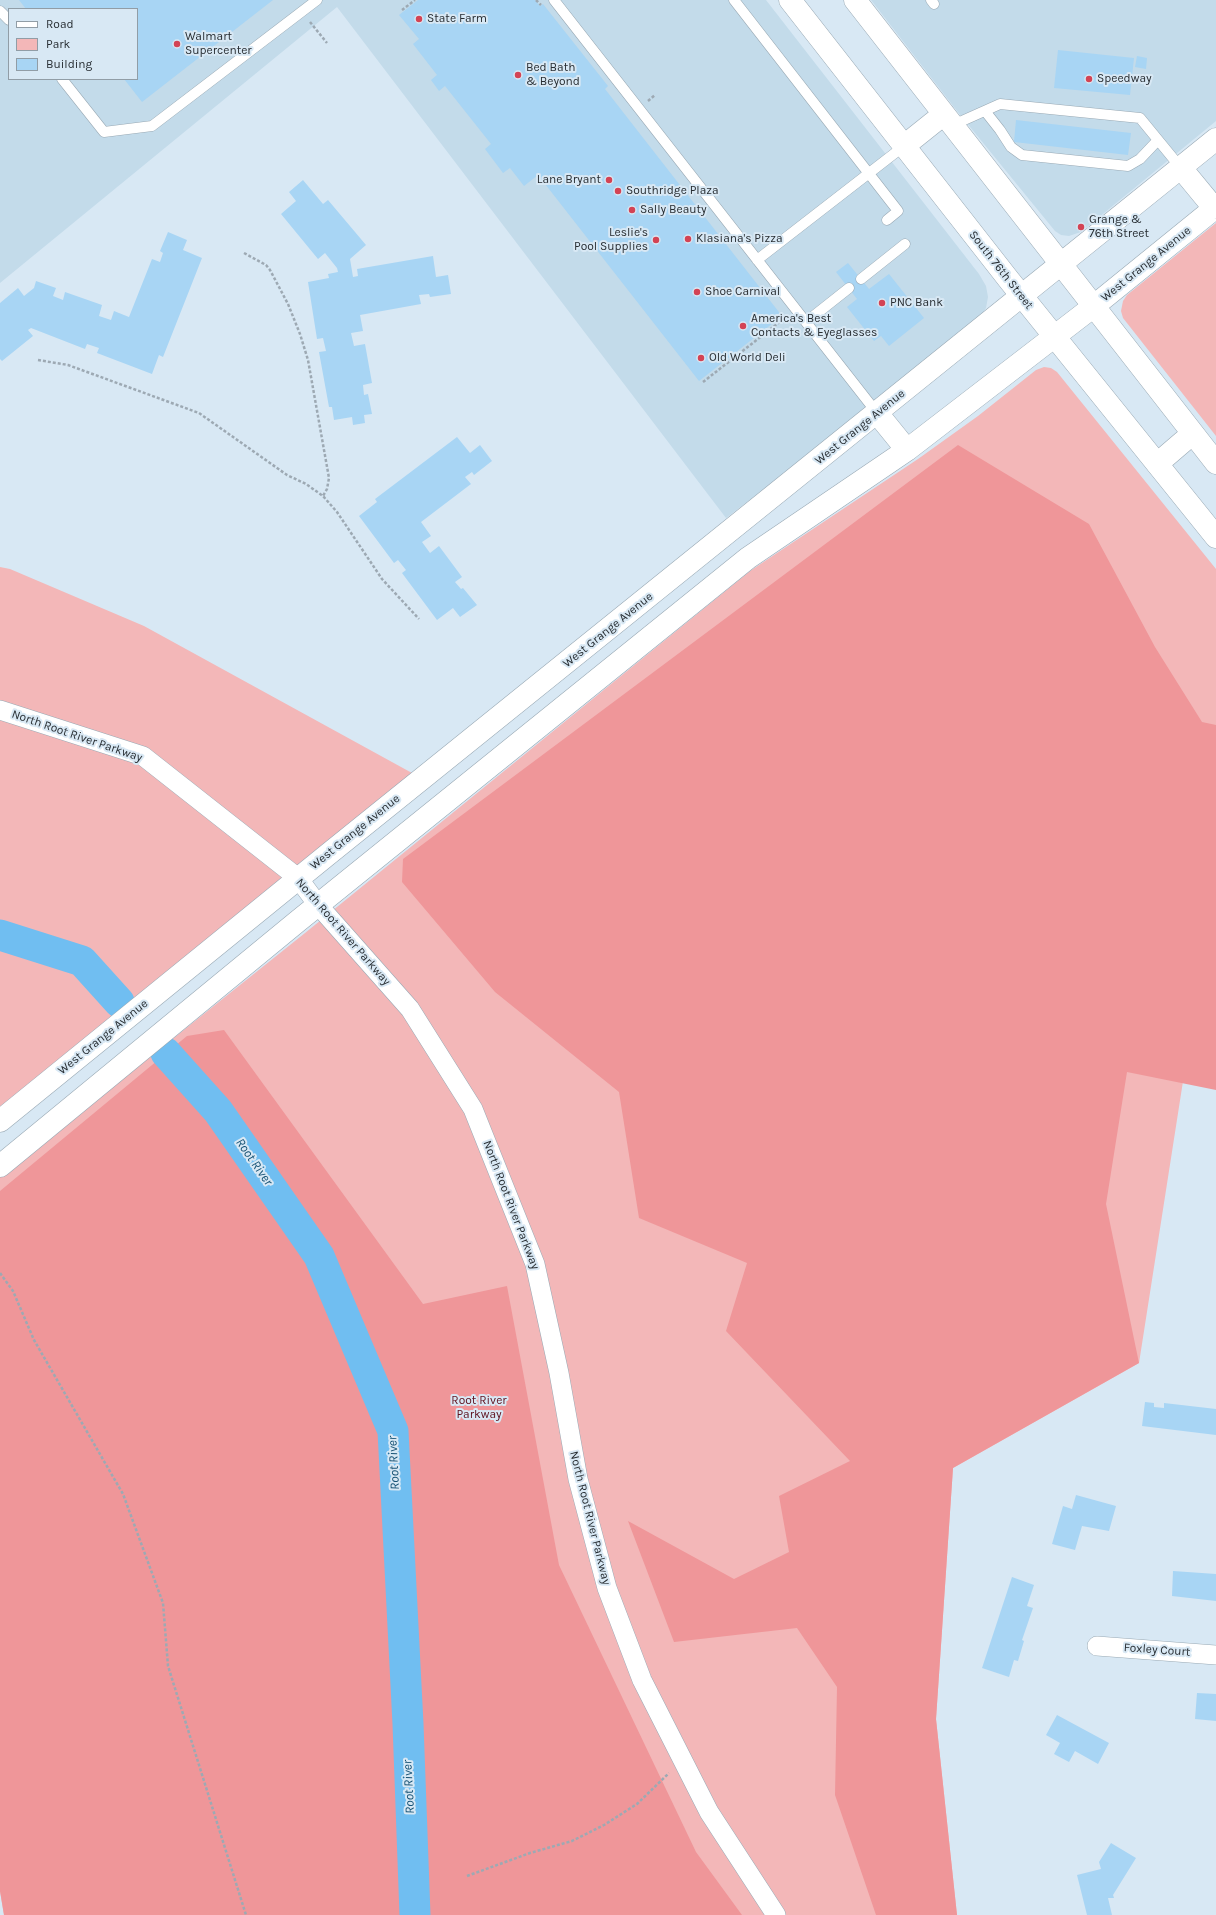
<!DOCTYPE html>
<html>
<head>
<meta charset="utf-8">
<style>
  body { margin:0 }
  #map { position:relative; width:1216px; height:1915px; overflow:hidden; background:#d8e8f4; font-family:Karla,sans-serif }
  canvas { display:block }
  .legend { position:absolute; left:8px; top:8px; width:130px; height:72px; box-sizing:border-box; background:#d8e8f4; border:1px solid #919da6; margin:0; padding:5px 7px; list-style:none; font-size:12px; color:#272d32 }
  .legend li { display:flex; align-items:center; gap:8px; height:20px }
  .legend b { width:20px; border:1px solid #919da6 }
</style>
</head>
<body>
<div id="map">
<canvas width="1216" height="1915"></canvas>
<ul class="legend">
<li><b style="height:5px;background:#fff"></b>Road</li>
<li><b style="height:11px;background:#f3b7b8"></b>Park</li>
<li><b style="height:11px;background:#a8d5f4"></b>Building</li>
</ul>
</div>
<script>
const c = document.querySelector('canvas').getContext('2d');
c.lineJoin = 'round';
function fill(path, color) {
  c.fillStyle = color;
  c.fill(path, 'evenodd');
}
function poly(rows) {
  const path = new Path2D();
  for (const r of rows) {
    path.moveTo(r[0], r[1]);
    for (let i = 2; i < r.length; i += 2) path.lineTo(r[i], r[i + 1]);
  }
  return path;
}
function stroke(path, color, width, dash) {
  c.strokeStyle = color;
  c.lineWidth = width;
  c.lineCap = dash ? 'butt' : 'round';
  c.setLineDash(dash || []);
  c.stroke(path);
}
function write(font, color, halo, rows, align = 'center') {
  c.font = font + ' Karla,sans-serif';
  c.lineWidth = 4;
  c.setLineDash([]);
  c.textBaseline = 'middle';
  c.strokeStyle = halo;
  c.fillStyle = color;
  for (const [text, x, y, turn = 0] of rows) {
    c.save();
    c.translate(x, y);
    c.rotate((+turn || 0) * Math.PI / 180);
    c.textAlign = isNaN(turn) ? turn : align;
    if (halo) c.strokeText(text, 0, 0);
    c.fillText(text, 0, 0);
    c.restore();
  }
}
fill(poly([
  [0,0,766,0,979,274,986,286,988,297,986,308,981,316,843,428,726,518,337,7,0,283],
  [9,9,137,9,137,79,9,79],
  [871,0,1216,0,1216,121,1081,232,1069,236,1061,235,1055,231,957,111]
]), '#c3dbea');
fill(poly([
  [1216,223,1216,436,1123,318,1121,311,1123,301,1127,295],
  [1044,367,1051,368,1057,372,1216,569,1216,870,1139,1363,953,1468,936,1719,957,1915,4,1915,0,1891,0,1177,305,933,750,571,918,459,978,416,1036,370],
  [0,567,10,569,144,626,412,773,0,1109]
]), '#f3b7b8');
fill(poly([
  [958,445,1089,524,1155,647,1202,722,1216,725,1216,1090,1127,1072,1106,1204,1139,1363,953,1468,936,1719,957,1915,876,1915,835,1795,837,1687,797,1628,674,1642,628,1521,734,1579,789,1552,779,1496,850,1461,726,1331,747,1263,639,1218,619,1092,495,992,402,882,403,859],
  [224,1030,423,1304,507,1286,559,1565,696,1852,742,1915,4,1915,0,1891,0,1191,187,1036]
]), '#ef9699');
stroke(poly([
  [0,935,82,961,119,1002],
  [166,1053,218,1111,319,1256,393,1431,408,1724,415,1915]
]), '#70bef1', 31);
fill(poly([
  [19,0,273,0,142,102,124,79,137,79,137,9,26,9],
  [418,0,535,0,540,6,543,4,608,86,605,89,782,316,699,381,538,175,524,186,510,168,503,173,485,149,491,144,445,86,439,91,431,80,437,75,413,44,419,39,399,15],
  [1058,50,1134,58,1130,95,1054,88],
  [1137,56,1147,58,1146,69,1135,67],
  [1016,120,1131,133,1128,155,1014,142],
  [303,180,323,204,328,200,366,245,350,259,353,277,358,276,357,269,433,256,436,277,448,275,451,294,430,297,429,294,419,295,421,304,360,315,363,331,351,333,354,346,365,344,372,383,363,385,364,395,368,394,372,414,364,415,365,423,353,425,352,417,334,420,332,407,329,407,319,352,326,351,323,338,317,339,308,282,329,278,328,274,338,272,337,268,325,253,318,259,281,214,296,201,289,192],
  [168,232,187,240,183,250,202,258,163,357,159,355,152,374,97,353,99,348,87,344,85,349,31,328,28,330,33,336,2,361,0,359,0,303,18,288,24,296,34,288,36,281,56,288,53,296,63,300,65,292,102,305,99,316,111,320,114,311,129,317,152,259,160,262,163,253,160,251],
  [848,263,869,289,889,274,924,318,889,346,881,336,874,341,847,307,857,299,836,272],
  [457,437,470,453,480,445,492,461,474,475,472,472,465,477,471,484,421,522,431,536,422,542,430,553,439,546,462,577,455,582,461,589,463,588,477,605,460,617,453,608,437,620,402,573,406,570,398,560,394,563,359,516,377,502,375,499],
  [1145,1402,1154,1403,1154,1407,1164,1408,1164,1403,1216,1409,1216,1435,1142,1426],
  [1076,1495,1116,1506,1109,1531,1082,1526,1075,1550,1052,1544,1063,1506,1072,1509],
  [1173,1571,1216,1574,1216,1601,1172,1596],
  [1012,1577,1034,1585,1027,1606,1033,1608,1022,1640,1024,1641,1018,1661,1014,1660,1009,1677,982,1668],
  [1197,1693,1216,1694,1216,1721,1195,1719],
  [1057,1715,1109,1743,1098,1764,1075,1751,1069,1762,1054,1754,1060,1743,1046,1735],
  [1111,1843,1136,1858,1113,1895,1114,1898,1108,1898,1112,1915,1087,1915,1077,1875,1101,1869,1099,1862]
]), '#a8d5f4');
const service = poly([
  [554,0,877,413],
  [734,0,898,211,887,220],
  [931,0,934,4],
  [0,11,9,20],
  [62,79,104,132,152,126,317,0],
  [985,111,1000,130,1011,147,1022,155,1128,166,1140,159,1158,140],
  [953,125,1000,104,1140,118,1181,168],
  [757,260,904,146],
  [861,279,905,244],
  [806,322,849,288]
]);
const minor = poly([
  [0,710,143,756,298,878,318,905,410,1009,473,1109,535,1264,559,1373,578,1479,607,1588,642,1680,709,1812,776,1915],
  [1097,1646,1216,1655]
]);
const tertiary = poly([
  [1181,168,1214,208],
  [877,413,907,450],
  [0,1121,326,856,1216,139],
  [0,1166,298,921,748,558,907,450,1094,306,1216,207]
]);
const secondary = poly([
  [790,0,1009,280,1216,537],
  [855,0,1216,463],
  [904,146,944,114],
  [1157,464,1192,434]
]);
stroke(service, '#99a9b4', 11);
stroke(minor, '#99a9b4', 20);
stroke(tertiary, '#99a9b4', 23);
stroke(secondary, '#99a9b4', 23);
stroke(poly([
  [536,0,541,5],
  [402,10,415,0],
  [310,22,327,43],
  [648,101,655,95],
  [244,253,266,265,270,270,288,304,300,334,308,360,329,478,327,489,323,496],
  [38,360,68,365,199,413,287,475,306,484,323,496,337,512,382,579,419,619],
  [703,382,786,317],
  [0,1273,13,1291,34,1340,123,1494,163,1603,168,1666,246,1915],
  [467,1876,530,1853,572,1841,604,1825,637,1804,669,1773]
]), '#9da9b3', 2.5, [3, 2]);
stroke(service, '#fff', 10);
stroke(minor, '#fff', 19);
stroke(tertiary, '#fff', 22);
stroke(secondary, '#fff', 22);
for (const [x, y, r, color] of [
  [419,19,4,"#d34354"],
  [177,44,4,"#d34354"],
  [518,75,4,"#d34354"],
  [1089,79,4,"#d34354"],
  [609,180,4,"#d34354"],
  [618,191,4,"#d34354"],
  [632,210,4,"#d34354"],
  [1081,227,4,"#d34354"],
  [688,239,4,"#d34354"],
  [656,240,4,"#d34354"],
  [697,292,4,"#d34354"],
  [882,303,4,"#d34354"],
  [743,326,4,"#d34354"],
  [701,358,4,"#d34354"]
]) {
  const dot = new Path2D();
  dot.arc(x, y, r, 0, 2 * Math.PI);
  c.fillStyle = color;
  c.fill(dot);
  stroke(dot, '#d8e8f4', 1.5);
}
write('12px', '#272d32', '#d8e8f4', [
  ["State Farm",427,19],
  ["Walmart",185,37],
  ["Supercenter",185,51],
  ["Bed Bath",526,68],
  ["& Beyond",526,82],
  ["Speedway",1097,79],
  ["Lane Bryant",601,180,"right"],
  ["Southridge Plaza",626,191],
  ["Sally Beauty",640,210],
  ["Grange &",1089,220],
  ["76th Street",1089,234],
  ["Leslie's",648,233,"right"],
  ["Pool Supplies",648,247,"right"],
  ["Klasiana's Pizza",696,239],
  ["Shoe Carnival",705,292],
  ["PNC Bank",890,303],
  ["America's Best",751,319],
  ["Contacts & Eyeglasses",751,333],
  ["Old World Deli",709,358]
], 'left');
write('12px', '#272d32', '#d8e8f4', [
  ["West Grange Avenue",1146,264,-39],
  ["South 76th Street",1001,270,52],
  ["West Grange Avenue",860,427,-39],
  ["West Grange Avenue",608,630,-39],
  ["North Root River Parkway",77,736,19],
  ["West Grange Avenue",355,832,-39],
  ["North Root River Parkway",343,932,49],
  ["West Grange Avenue",103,1037,-39],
  ["North Root River Parkway",511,1205,69],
  ["North Root River Parkway",590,1518,76],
  ["Foxley Court",1157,1650,4]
]);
write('12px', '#5e0f1c', '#d8e8f4', [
  ["Root River",479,1401],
  ["Parkway",479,1415]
]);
write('italic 13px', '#165274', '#d8e8f4', [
  ["Root River",254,1162,55],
  ["Root River",394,1463,-93],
  ["Root River",409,1787,-93]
]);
</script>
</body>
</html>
